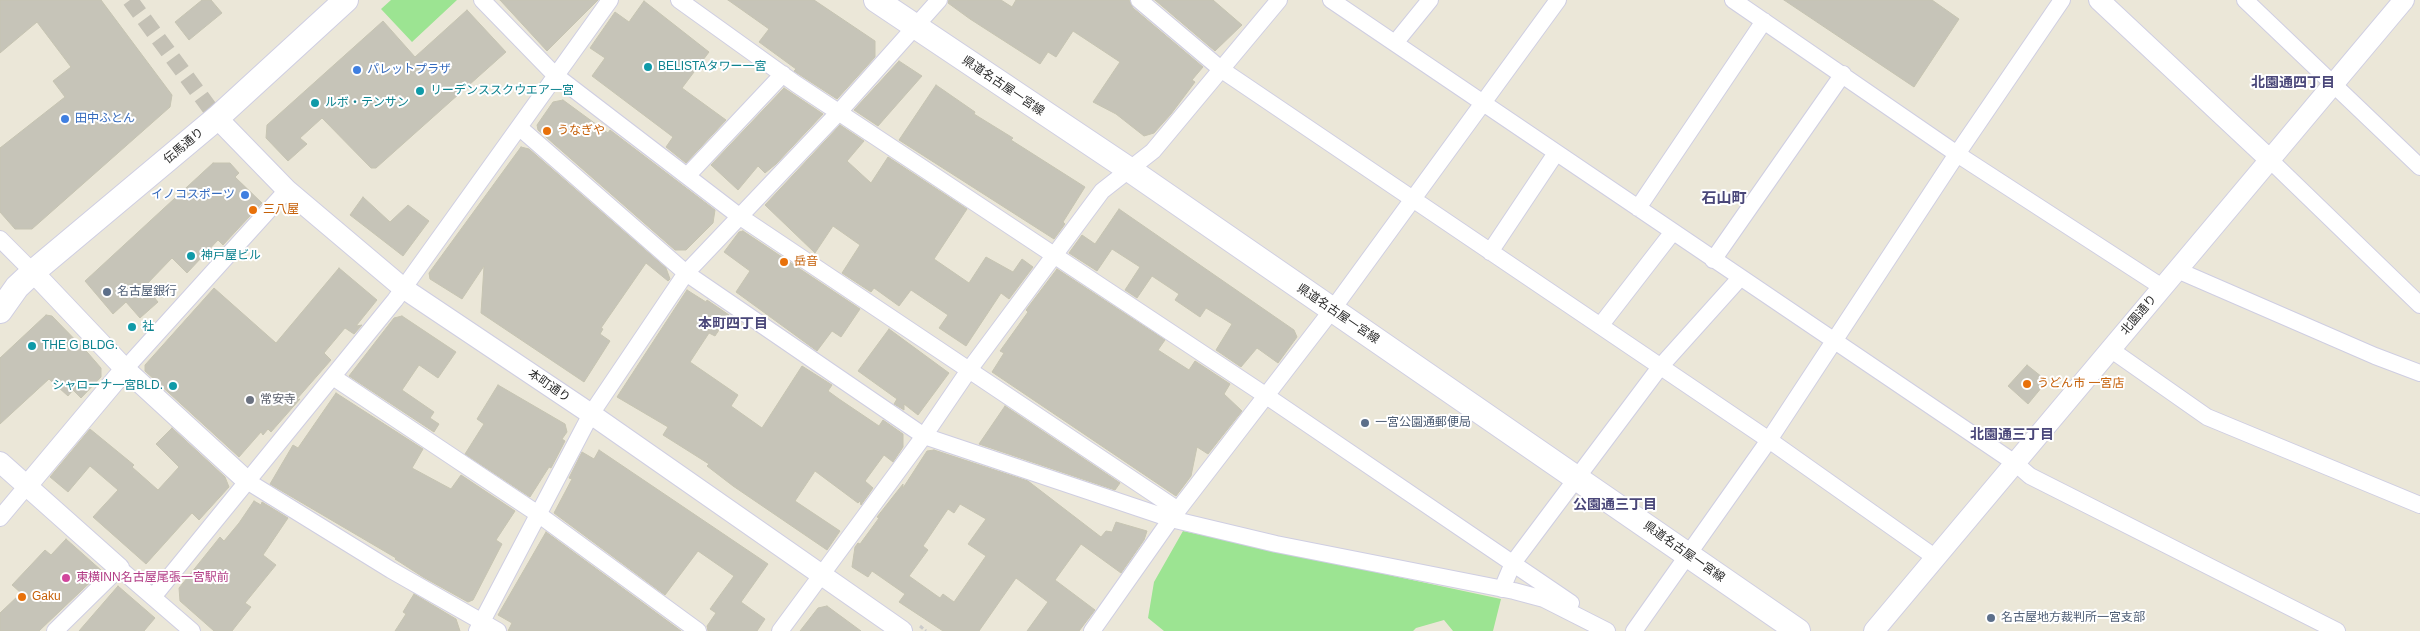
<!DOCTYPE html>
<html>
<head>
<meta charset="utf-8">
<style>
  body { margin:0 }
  canvas { display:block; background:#ebe7d8 }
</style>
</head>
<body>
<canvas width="2420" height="631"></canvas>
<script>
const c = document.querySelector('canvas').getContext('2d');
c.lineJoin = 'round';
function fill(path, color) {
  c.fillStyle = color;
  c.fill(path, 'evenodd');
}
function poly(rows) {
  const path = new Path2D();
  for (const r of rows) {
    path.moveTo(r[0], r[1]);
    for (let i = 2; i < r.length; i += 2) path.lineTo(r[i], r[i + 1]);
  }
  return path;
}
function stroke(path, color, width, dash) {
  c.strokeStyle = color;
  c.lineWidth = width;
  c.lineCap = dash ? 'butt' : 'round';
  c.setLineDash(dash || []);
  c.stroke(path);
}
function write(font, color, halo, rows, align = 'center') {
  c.font = font + ' Helvetica,"Noto Sans JP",sans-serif';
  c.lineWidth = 4;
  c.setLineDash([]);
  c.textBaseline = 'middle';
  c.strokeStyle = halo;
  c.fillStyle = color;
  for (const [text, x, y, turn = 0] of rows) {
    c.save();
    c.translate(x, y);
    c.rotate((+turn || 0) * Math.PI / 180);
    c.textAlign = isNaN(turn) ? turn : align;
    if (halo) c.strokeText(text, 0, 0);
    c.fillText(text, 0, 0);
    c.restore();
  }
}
fill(poly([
  [391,0,457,0,412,42,381,9],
  [1183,531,1501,599,1493,631,1453,631,1444,620,1416,628,1413,631,1164,631,1148,618,1154,582]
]), '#9ce492');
const building = poly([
  [0,0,101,0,172,95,170,107,32,229,15,229,0,212,0,148,65,97,53,81,71,67,37,22,0,53,0,0],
  [202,0,211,0,222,13,189,40,175,22,202,0],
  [500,0,598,0,547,51,500,0],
  [728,0,814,0,875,41,875,57,837,99,794,71,796,69,759,42,769,29,728,0],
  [949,0,1001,0,1012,7,1016,0,1129,0,1133,8,1203,67,1192,80,1195,82,1171,114,1154,133,1144,136,1116,114,1093,102,1120,62,1073,31,1056,57,1048,52,1040,64,970,19,948,3,949,0],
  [1155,0,1213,0,1242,25,1215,51,1155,0],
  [1784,0,1932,0,1959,19,1914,87,1784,0],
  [644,1,709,52,682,88,726,120,686,163,666,147,673,137,592,76,605,58,590,48,615,12,629,22,644,1],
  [467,10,506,52,376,168,371,168,322,118,300,138,307,144,288,161,266,138,267,125,383,21,415,57,467,10],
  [899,61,922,76,878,126,854,110,899,61],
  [936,85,975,112,974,114,1013,138,1011,140,1085,187,1063,222,1065,224,1054,239,899,140,936,85],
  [784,88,823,114,776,164,765,173,758,166,738,190,711,165,784,88],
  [563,100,608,133,610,130,715,210,713,223,686,250,675,250,538,130,537,125,553,102,563,100],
  [840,125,864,141,847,161,871,183,888,157,967,209,934,259,969,283,986,257,1013,272,1022,259,1033,267,1009,299,1001,293,966,346,939,328,948,315,911,290,899,306,874,288,871,292,842,273,860,245,833,226,815,253,765,205,840,125],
  [521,147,529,149,666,268,670,279,668,281,646,263,601,328,603,329,600,334,610,341,584,382,481,313,484,266,462,299,430,279,429,273,521,147],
  [213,163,230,163,239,173,235,177,262,203,223,245,218,240,187,273,172,258,145,286,158,302,140,318,126,302,113,314,85,281,213,163],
  [363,197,390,222,408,205,429,221,403,256,350,215,363,197],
  [1119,209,1294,330,1297,337,1278,363,1257,348,1241,367,1216,350,1232,324,1206,308,1200,317,1175,300,1179,294,1152,276,1137,298,1125,290,1140,267,1112,249,1097,271,1069,253,1082,235,1095,244,1119,209],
  [743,231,860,309,841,337,832,331,817,351,736,292,750,271,724,252,739,232,743,231],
  [339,268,377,300,356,326,362,325,354,334,345,328,324,353,331,360,296,400,300,399,271,432,268,429,263,435,261,432,239,457,145,371,145,365,214,288,276,343,339,268],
  [1057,269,1165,340,1158,350,1189,370,1195,361,1230,384,1224,394,1242,411,1208,454,1197,447,1191,476,1176,496,992,372,1004,353,1000,351,1028,312,1026,310,1057,269],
  [687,290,706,302,707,300,729,315,715,336,709,333,690,362,738,395,731,406,762,428,802,366,832,385,828,391,839,399,879,426,883,420,903,434,903,447,893,462,884,455,865,481,873,488,861,505,860,501,858,503,815,471,795,501,840,531,827,550,733,486,707,466,709,464,663,435,668,427,617,397,687,290],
  [46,315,52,316,88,353,101,368,101,377,81,398,73,390,68,396,49,379,0,424,0,358,46,315],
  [402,316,456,352,438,378,419,365,402,390,434,412,430,418,439,424,434,432,349,376,394,318,402,316],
  [889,329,949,373,918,415,904,404,904,410,894,404,897,399,858,371,889,329],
  [2027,365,2047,381,2028,404,2008,386,2027,365],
  [498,385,565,424,567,432,562,439,565,441,551,468,549,467,530,497,465,454,484,424,477,419,498,385],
  [336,393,423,449,412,468,451,489,461,475,515,511,496,540,502,544,473,600,468,602,423,577,395,559,396,558,270,484,293,445,298,448,336,393],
  [1005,406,1120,483,1115,490,979,444,1005,406],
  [172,428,225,477,229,487,199,520,192,513,146,564,93,517,118,490,90,466,68,492,50,477,90,429,134,465,132,467,158,490,179,467,156,444,172,428],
  [599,450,768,564,741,602,765,619,757,631,708,631,707,626,716,613,710,609,734,576,698,551,665,595,554,513,572,479,569,478,582,452,594,459,599,450],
  [934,450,1028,481,1101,537,1106,531,1112,532,1116,522,1147,531,1144,540,1121,573,1081,544,1055,580,1095,610,1079,631,1027,631,1048,602,1016,578,979,631,943,631,899,602,905,594,872,571,868,577,852,567,855,547,858,543,860,544,879,518,877,517,903,484,903,488,927,451,934,450],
  [960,504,986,519,968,544,986,556,954,602,943,594,940,598,909,576,928,550,923,546,948,509,954,513,960,504],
  [254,501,261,505,262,502,288,518,263,555,276,565,245,603,251,607,232,631,214,631,180,601,179,588,220,537,224,541,239,523,254,501],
  [546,532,681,631,508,631,512,623,498,615,546,532],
  [66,539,102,571,39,631,0,631,0,613,21,593,12,585,45,550,51,555,66,539],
  [118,586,155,618,144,631,79,631,118,586],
  [414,594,456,619,460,631,395,631,406,614,403,612,414,594],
  [827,606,861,631,800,631,818,608,827,606]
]);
fill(building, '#c6c4b8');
stroke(building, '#c6c4b2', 1);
stroke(poly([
  [130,0,217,118]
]), '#c4c1b5', 16, [16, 8]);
const minor = poly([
  [482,0,555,75,739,216,1178,510],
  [679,0,796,84,1265,395,1571,603],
  [1139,0,1222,70,1769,440,1936,558],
  [1331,0,2015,463,2030,476,2337,631],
  [1733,0,1957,154,2162,287],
  [2245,0,2420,167],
  [1395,43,1430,0],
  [520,128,686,273,924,436,1171,519,1276,544,1514,591,1544,599,1607,631],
  [2269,159,2420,305],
  [687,176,783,74],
  [1638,208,1764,21],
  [0,239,33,272],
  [1490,252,1556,153],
  [1713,260,1843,74],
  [2177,270,2375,356,2420,373],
  [1600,326,1672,233],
  [2110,349,2207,417,2420,505],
  [125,369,287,190],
  [333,377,538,514,698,631],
  [247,481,391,570,498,631],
  [0,518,26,487],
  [1502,589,1513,563,1660,367,1740,278],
  [153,597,395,300,610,0],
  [55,631,119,568,192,631],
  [477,631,591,414,686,273,839,112,939,0],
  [780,631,924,436,969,370,1102,191,1153,151,1279,0],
  [1092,631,1171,519,1332,310,1558,0],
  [1634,631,1769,440,1957,154,2062,0]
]);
const tertiary = poly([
  [2099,0,2269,159],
  [217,118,287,190,403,288,591,414,902,631],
  [33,272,125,369,247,481],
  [0,462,119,568],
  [26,487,125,369],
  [1874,631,2404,0]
]);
const secondary = poly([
  [876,0,1130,170,1798,631],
  [0,311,17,287,33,272,217,118,346,0]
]);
stroke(minor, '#cfcee2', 18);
stroke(tertiary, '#cfcee2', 22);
stroke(secondary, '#cfcee2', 26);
stroke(poly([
  [920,626,926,631]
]), '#cbcbcb', 3, [4, 2.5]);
stroke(minor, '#fff', 16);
stroke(tertiary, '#fff', 20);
stroke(secondary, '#fff', 24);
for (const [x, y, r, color] of [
  [648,67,5,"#0f9aa8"],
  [357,70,5,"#3f7fe0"],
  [420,91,5,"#0f9aa8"],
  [315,103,5,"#0f9aa8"],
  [65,119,5,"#3f7fe0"],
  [547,131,5,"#e8710a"],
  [245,195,5,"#3f7fe0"],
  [253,210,5,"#e8710a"],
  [191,256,5,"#0f9aa8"],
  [784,262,5,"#e8710a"],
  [107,292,5,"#5c6f8a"],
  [132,327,5,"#0f9aa8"],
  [32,346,5,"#0f9aa8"],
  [2027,384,5,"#e8710a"],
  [173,386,5,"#0f9aa8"],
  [250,400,5,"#6b7280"],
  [1365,423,5,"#5c6f8a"],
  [66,578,5,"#d1479c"],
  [22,597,5,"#e8710a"],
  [1991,618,5,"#5c6f8a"]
]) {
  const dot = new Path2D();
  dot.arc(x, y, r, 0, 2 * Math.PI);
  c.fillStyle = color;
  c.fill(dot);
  stroke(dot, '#fff', 2);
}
write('12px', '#0d838f', '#fff', [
  ["BELISTAタワー一宮",658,67],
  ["リーデンススクウエア一宮",430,91],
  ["ルボ・テンサン",325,103],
  ["神戸屋ビル",201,256],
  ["社",142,327],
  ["THE G BLDG.",42,346],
  ["シャローナ一宮BLD.",163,386,"right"]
], 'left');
write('12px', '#366cbe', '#fff', [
  ["パレットプラザ",367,70],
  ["田中ふとん",75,119],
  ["イノコスポーツ",235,195,"right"]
], 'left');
write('12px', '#282828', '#fff', [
  ["県道名古屋一宮線",1003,86,34],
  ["伝馬通り",184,146,-40],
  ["県道名古屋一宮線",1338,314,34],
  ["北園通り",2139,315,-50],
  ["本町通り",549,386,34],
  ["県道名古屋一宮線",1684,552,35]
]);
write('12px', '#c56008', '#fff', [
  ["うなぎや",557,131],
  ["三八屋",263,210],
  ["岳音",794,262],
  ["うどん市 一宮店",2037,384],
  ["Gaku",32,597]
], 'left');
write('12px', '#4e5e75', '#fff', [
  ["名古屋銀行",117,292],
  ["一宮公園通郵便局",1375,423],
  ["名古屋地方裁判所一宮支部",2001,618]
], 'left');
write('12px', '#5b616d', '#fff', [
  ["常安寺",260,400]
], 'left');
write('12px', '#b23c85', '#fff', [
  ["東横INN名古屋尾張一宮駅前",76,578]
], 'left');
write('bold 14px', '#4a4779', '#fff', [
  ["北園通四丁目",2293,83],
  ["本町四丁目",733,324],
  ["北園通三丁目",2012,435],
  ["公園通三丁目",1615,505]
]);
write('bold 15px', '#4a4779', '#fff', [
  ["石山町",1724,199]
]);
</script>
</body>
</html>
